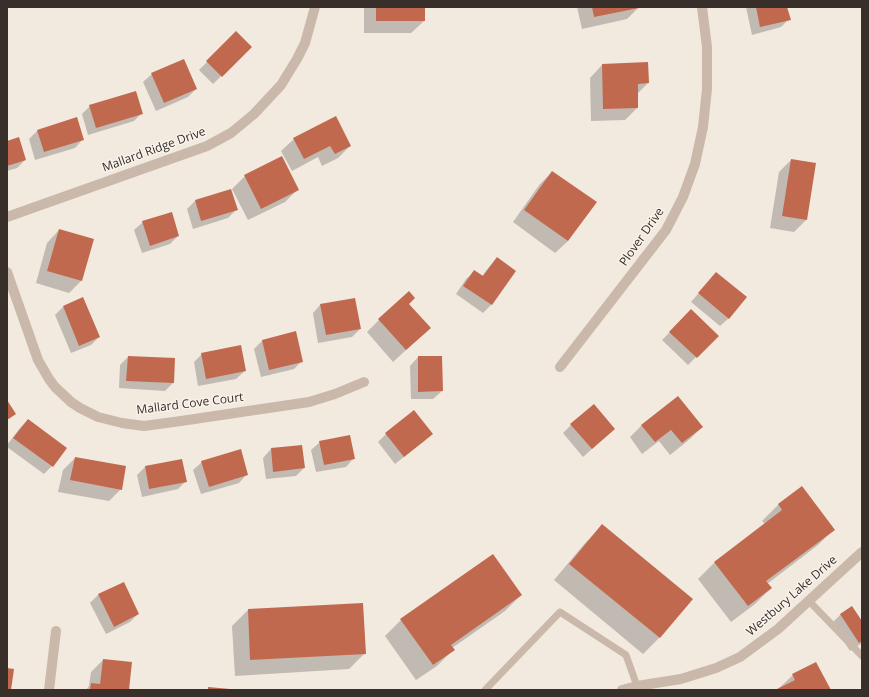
<!DOCTYPE html>
<html>
<head>
<meta charset="utf-8">
<style>
  body { margin:0 }
  #map { position:relative; width:869px; height:697px; overflow:hidden; background:#f2e9df; font-family:"Open Sans",sans-serif }
  canvas { display:block }
  .frame { position:absolute; inset:0; border:8px solid #382e2a; pointer-events:none }
</style>
</head>
<body>
<div id="map">
<canvas width="869" height="697"></canvas>
<div class="frame"></div>
</div>
<script>
const c = document.querySelector('canvas').getContext('2d');
c.lineJoin = 'round';
function fill(path, color) {
  c.fillStyle = color;
  c.fill(path, 'evenodd');
}
function poly(rows) {
  const path = new Path2D();
  for (const r of rows) {
    path.moveTo(r[0], r[1]);
    for (let i = 2; i < r.length; i += 2) path.lineTo(r[i], r[i + 1]);
  }
  return path;
}
function stroke(path, color, width, dash) {
  c.strokeStyle = color;
  c.lineWidth = width;
  c.lineCap = dash ? 'butt' : 'round';
  c.setLineDash(dash || []);
  c.stroke(path);
}
function write(font, color, halo, rows, align = 'center') {
  c.font = font + ' "Open Sans",sans-serif';
  c.lineWidth = 3;
  c.setLineDash([]);
  c.textBaseline = 'middle';
  c.strokeStyle = halo;
  c.fillStyle = color;
  for (const [text, x, y, turn = 0] of rows) {
    c.save();
    c.translate(x, y);
    c.rotate((+turn || 0) * Math.PI / 180);
    c.textAlign = isNaN(turn) ? turn : align;
    if (halo) c.strokeText(text, 0, 0);
    c.fillText(text, 0, 0);
    c.restore();
  }
}
fill(poly([
  [364,7,424,7,424,21,411,33,364,33],
  [577,7,639,7,627,19,582,29],
  [746,7,786,7,789,19,781,27,752,35],
  [236,33,251,47,213,84,199,70],
  [602,65,648,83,637,94,637,108,625,120,591,121,590,78],
  [152,74,196,89,188,97,156,111,143,82],
  [90,106,142,113,134,121,88,135,82,114],
  [37,131,83,139,75,148,35,160,29,139],
  [294,139,350,146,338,158,322,166,318,157,292,171,281,151],
  [7,142,25,160,17,168,7,171],
  [282,158,298,189,285,202,248,220,232,189,245,176],
  [791,160,806,220,794,232,770,228,779,172],
  [552,172,568,241,555,253,513,222,540,184],
  [195,201,236,210,228,218,193,229,187,209],
  [143,222,178,236,170,244,142,253,134,230],
  [59,230,81,281,69,293,36,283,47,243],
  [497,258,515,271,491,305,483,313,456,294,466,279,475,271,482,276,489,267],
  [716,273,729,318,720,326,691,302],
  [83,299,99,337,91,345,71,353,55,315,63,307],
  [321,304,360,329,352,337,318,343,313,313],
  [408,304,430,328,393,362,367,332,379,320],
  [691,311,717,336,688,365,662,340],
  [262,341,302,361,294,369,261,377,254,349],
  [202,354,245,371,236,379,198,386,194,362],
  [128,357,174,359,173,383,165,391,119,388,120,365],
  [418,357,442,391,433,399,411,399,410,366],
  [414,412,432,434,423,442,395,464,378,442,386,434],
  [28,420,52,466,44,474,7,447,7,445,20,428],
  [571,425,614,429,583,457,563,433],
  [642,425,702,427,690,439,670,455,659,441,642,454,630,437],
  [320,442,354,458,346,467,316,472,311,450],
  [271,449,304,468,296,476,266,479,263,458],
  [75,458,121,489,109,501,58,492,63,470],
  [202,462,247,474,239,483,201,494,193,470],
  [145,467,186,481,178,489,142,497,137,475],
  [802,487,834,529,818,545,767,584,771,588,755,604,731,622,698,579,714,563,765,524,762,521,778,505],
  [602,526,691,599,659,638,643,654,554,580,586,542],
  [123,583,138,614,130,622,106,634,90,603,98,595],
  [521,595,505,611,452,648,453,650,437,666,416,680,385,636,401,620],
  [852,608,862,623,862,643,850,651,832,623,840,615],
  [248,610,365,653,349,669,235,676,232,626],
  [103,660,128,690,86,690,89,686,91,672],
  [793,675,830,690,777,690]
]), '#0003');
fill(poly([
  [376,7,425,7,425,21,376,21],
  [592,7,639,7,639,8,594,17],
  [756,7,787,7,791,20,760,27],
  [236,31,252,47,222,77,206,61],
  [184,59,197,89,164,103,151,73],
  [648,62,649,83,638,84,638,108,603,109,602,64],
  [136,91,143,114,96,128,89,105],
  [336,116,351,146,335,154,330,146,304,159,293,138],
  [77,117,84,140,44,152,37,130],
  [19,137,26,160,7,166,7,141],
  [282,156,299,190,261,209,244,175],
  [791,159,816,163,807,220,782,216],
  [552,171,597,202,568,241,524,210],
  [231,189,238,210,201,221,195,200],
  [172,212,179,236,150,246,142,221],
  [59,229,94,239,82,281,47,271],
  [497,257,516,271,492,305,463,286,474,270,483,276],
  [716,272,747,297,729,319,698,293],
  [409,291,415,298,409,304,431,328,406,350,378,319],
  [83,297,100,337,79,346,63,306],
  [355,298,361,329,326,335,320,304],
  [691,309,719,336,697,358,669,332],
  [296,331,303,362,269,370,262,340],
  [241,345,246,371,206,379,201,353],
  [128,356,175,358,174,383,126,381],
  [418,356,442,356,443,391,418,392],
  [678,396,703,427,682,443,671,430,655,442,641,425],
  [7,400,16,414,7,420],
  [594,404,615,429,592,449,570,424],
  [414,410,433,434,404,457,385,433],
  [28,419,67,448,53,467,13,438],
  [350,435,355,459,324,465,319,441],
  [302,445,305,468,273,472,271,448],
  [241,449,248,475,209,487,201,461],
  [75,457,126,466,122,490,70,480],
  [182,459,187,482,149,489,145,466],
  [802,486,835,530,766,581,772,588,748,606,714,562,782,510,778,504],
  [602,524,693,599,660,638,569,564],
  [493,554,522,595,451,645,455,650,433,665,400,619],
  [124,582,139,614,114,627,98,594],
  [363,603,366,654,250,660,248,609],
  [852,606,862,621,862,641,859,643,840,614],
  [103,659,132,662,129,690,90,690,91,683,100,684],
  [816,662,831,690,775,690,795,680,792,674],
  [7,668,14,669,11,690,7,690],
  [208,687,230,689,230,690,208,690]
]), '#c1694e');
stroke(poly([
  [809,601,862,656],
  [485,690,560,612,626,655,637,686]
]), '#cab9ab', 7);
stroke(poly([
  [7,217,207,146,231,133,254,114,281,85,297,59,305,43,315,7],
  [7,272,38,360,49,379,55,387,71,402,80,408,98,417,122,423,144,426,181,421,309,402,335,394,364,382],
  [560,367,666,230,683,197,695,164,703,127,707,89,707,47,702,7],
  [49,690,56,631],
  [622,690,637,686,681,679,716,668,740,657,778,629,862,552]
]), '#cab9ab', 10);
write('12px', '#382e2a', '#f9f3eb', [
  ["Mallard Ridge Drive",154,150,-20],
  ["Plover Drive",642,237,-55],
  ["Mallard Cove Court",190,404,-7],
  ["Westbury Lake Drive",792,596,-41]
]);
</script>
</body>
</html>
